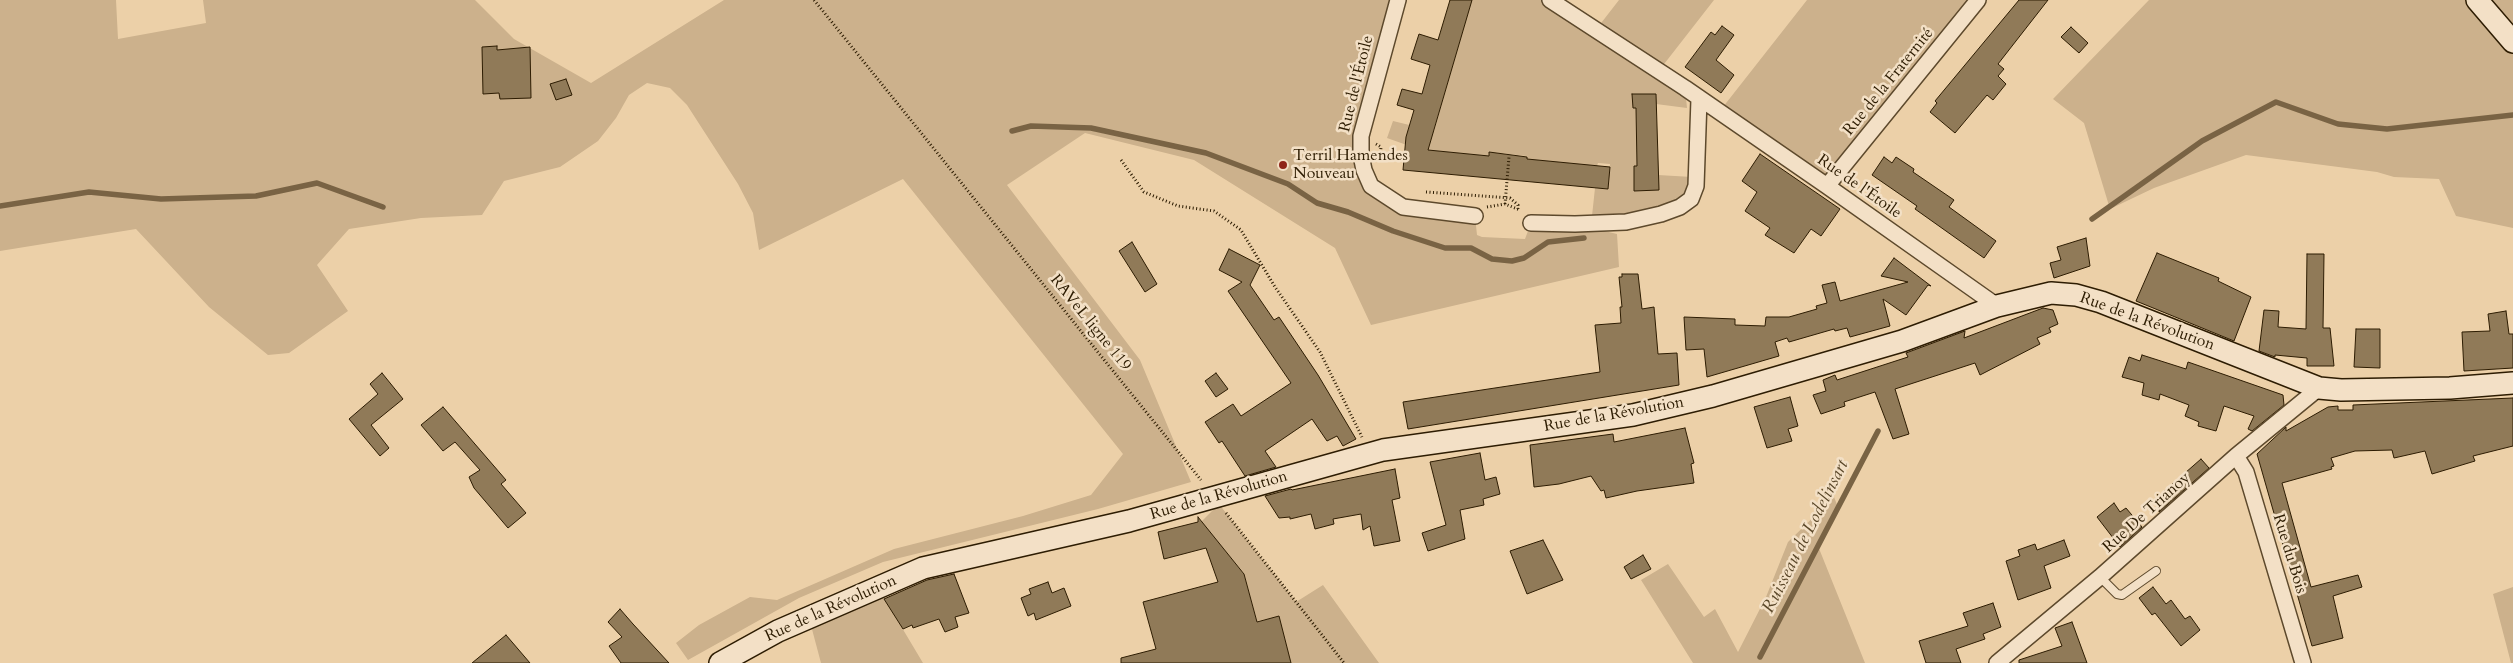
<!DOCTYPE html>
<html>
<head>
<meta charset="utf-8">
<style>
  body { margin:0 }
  canvas { display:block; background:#ecd0a8 }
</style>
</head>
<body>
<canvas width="2513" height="663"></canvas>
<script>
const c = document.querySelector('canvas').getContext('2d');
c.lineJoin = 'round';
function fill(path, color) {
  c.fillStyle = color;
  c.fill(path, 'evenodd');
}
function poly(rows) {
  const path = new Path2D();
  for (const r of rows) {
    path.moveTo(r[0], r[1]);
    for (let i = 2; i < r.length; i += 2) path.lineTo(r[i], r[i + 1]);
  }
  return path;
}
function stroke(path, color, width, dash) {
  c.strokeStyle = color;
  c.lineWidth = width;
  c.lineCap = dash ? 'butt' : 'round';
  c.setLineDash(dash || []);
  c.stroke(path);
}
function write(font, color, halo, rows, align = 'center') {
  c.font = font + ' Cardo,serif';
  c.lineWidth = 5;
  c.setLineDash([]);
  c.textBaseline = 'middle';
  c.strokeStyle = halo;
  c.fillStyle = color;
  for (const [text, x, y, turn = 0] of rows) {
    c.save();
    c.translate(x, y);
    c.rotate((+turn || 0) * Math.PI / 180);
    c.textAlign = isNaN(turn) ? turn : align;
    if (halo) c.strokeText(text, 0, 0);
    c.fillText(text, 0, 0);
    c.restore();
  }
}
fill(poly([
  [0,0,116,0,118,39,206,23,203,0,475,0,514,39,591,83,724,0,1399,0,1361,144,1376,196,1401,214,1467,222,1475,216,1477,235,1482,237,1525,239,1531,223,1575,224,1617,234,1619,267,1371,325,1335,248,1194,160,1085,133,1007,185,1140,360,1191,482,1098,509,883,562,799,598,688,660,676,643,699,625,750,597,777,600,894,549,1023,516,1091,495,1123,454,903,179,759,250,753,213,738,184,687,105,670,88,647,83,629,95,616,118,598,141,560,167,504,181,482,215,421,218,349,229,317,265,348,311,289,353,268,355,209,307,136,229,0,251],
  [1472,0,1550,0,1685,88,1687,108,1656,104,1655,94,1633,95,1633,108,1636,108,1637,166,1637,178,1634,178,1634,191,1658,175,1692,177,1685,197,1636,214,1592,216,1595,188,1608,189,1610,164,1598,163,1597,166,1527,159,1527,156,1489,152,1488,156,1418,149,1387,138,1393,121,1434,131],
  [1619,0,1714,0,1661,68,1598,27],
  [1807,0,1970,0,1826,179,1723,107],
  [2149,0,2513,0,2513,228,2456,216,2439,179,2394,177,2377,172,2246,155,2154,188,2110,209,2084,123,2053,99],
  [1834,497,1838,507,1818,546,1865,663,1693,663,1641,580,1668,564,1704,617,1715,609,1738,652,1766,597,1788,542],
  [1219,504,1296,602,1323,585,1379,663,1291,663,1279,617,1257,621,1244,573,1201,522],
  [2513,587,2513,663,2511,663,2493,594],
  [883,596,923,663,821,663,809,618]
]), '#ccb18c');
stroke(poly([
  [1012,131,1031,126,1091,128,1206,153,1288,184,1317,203,1348,212,1393,231,1445,248,1471,248,1492,259,1512,261,1524,258,1548,242,1584,238],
  [0,206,89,192,161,199,256,196,317,183,383,207],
  [2092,219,2202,141,2276,102,2338,124,2387,129,2513,115],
  [1760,657,1878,431]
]), '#796344', 5.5);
const building = poly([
  [1450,0,1472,0,1428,150,1489,156,1489,152,1527,157,1527,159,1610,167,1608,189,1403,170,1406,137,1414,110,1397,105,1402,89,1422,94,1430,65,1411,59,1419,34,1438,40,1450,0],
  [2019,0,2048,0,1998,64,2004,69,1998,76,2006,84,1993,100,1987,95,1955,133,1930,112,1937,103,1935,101,2019,0],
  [1722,26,1734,35,1716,60,1734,75,1721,93,1685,67,1711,32,1715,35,1722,26],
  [2071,27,2088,43,2079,53,2061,37,2071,27],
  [497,46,497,50,530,47,531,98,500,99,499,93,483,94,482,47,497,46],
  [566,79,572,95,556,100,550,84,566,79],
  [1632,94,1656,94,1659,190,1634,191,1634,166,1637,166,1636,108,1633,108,1632,94],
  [1760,154,1840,209,1821,236,1811,229,1794,253,1765,235,1770,228,1745,211,1757,192,1742,181,1760,154],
  [1884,157,1892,163,1896,157,1914,169,1913,172,1954,200,1949,207,1996,241,1984,258,1915,209,1917,206,1872,175,1884,157],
  [2086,238,2090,266,2054,278,2050,263,2061,260,2057,247,2086,238],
  [1132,242,1157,284,1145,292,1119,251,1132,242],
  [1229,249,1260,265,1250,285,1274,320,1279,317,1318,375,1356,439,1343,446,1337,436,1327,441,1312,419,1265,451,1276,467,1245,476,1222,441,1219,443,1205,422,1233,404,1241,416,1291,383,1228,291,1242,282,1219,270,1229,249],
  [2157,253,2219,278,2218,281,2251,297,2234,341,2136,301,2157,253],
  [2307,254,2324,254,2323,328,2330,328,2334,366,2307,366,2307,358,2275,355,2275,357,2259,351,2264,310,2279,311,2278,327,2306,329,2307,254],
  [1894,258,1931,286,1928,285,1906,315,1883,299,1890,326,1850,337,1847,328,1835,331,1834,329,1789,342,1787,338,1775,342,1779,356,1707,377,1704,349,1686,350,1684,317,1735,319,1735,325,1765,326,1766,317,1789,317,1817,309,1816,306,1827,303,1822,285,1835,282,1840,301,1908,282,1881,276,1894,258],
  [1622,274,1638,274,1642,309,1654,307,1658,354,1677,353,1679,385,1408,429,1403,402,1600,372,1595,325,1621,323,1620,307,1622,307,1619,277,1622,277,1622,274],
  [2043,308,2053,310,2058,324,2049,328,2051,332,2037,338,2040,344,1980,375,1975,363,1895,389,1909,434,1893,439,1875,392,1844,402,1845,406,1821,414,1813,395,1826,391,1823,380,1835,375,1837,380,1908,357,1906,353,1965,331,1964,338,2043,308],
  [2506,311,2509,334,2513,334,2513,368,2464,371,2462,332,2490,331,2488,314,2506,311],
  [2356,329,2380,329,2380,368,2354,367,2356,329],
  [2142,355,2186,369,2188,362,2283,395,2284,405,2252,431,2248,429,2254,416,2224,406,2216,431,2198,426,2199,422,2185,416,2189,405,2160,394,2159,400,2142,395,2144,383,2122,377,2129,357,2140,361,2142,355],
  [382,373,403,399,371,425,389,448,380,456,349,419,378,394,370,384,382,373],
  [1216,373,1228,389,1216,397,1205,381,1216,373],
  [1790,397,1798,426,1788,429,1792,441,1767,448,1754,407,1790,397],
  [2513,398,2513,446,2473,456,2475,461,2432,474,2425,451,2394,458,2392,450,2355,451,2331,458,2334,466,2331,467,2332,469,2282,483,2311,587,2358,575,2362,587,2333,596,2343,638,2312,646,2257,454,2286,427,2286,431,2328,407,2338,406,2338,410,2353,410,2353,405,2513,398],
  [443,407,506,480,501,484,526,513,508,528,474,488,469,477,480,470,455,442,443,451,421,425,443,407],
  [1685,428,1694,463,1691,464,1694,483,1637,491,1606,498,1604,490,1601,491,1591,476,1559,484,1534,487,1530,445,1613,434,1614,442,1685,428],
  [1480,453,1485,480,1496,477,1500,494,1483,499,1484,505,1460,510,1465,539,1428,551,1422,533,1446,525,1430,462,1480,453],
  [2201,459,2209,468,2159,512,2161,494,2201,459],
  [1395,469,1400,498,1392,500,1400,541,1374,546,1370,526,1363,530,1361,514,1333,519,1334,524,1315,529,1311,514,1290,519,1290,517,1279,518,1265,496,1291,489,1292,490,1395,469],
  [2114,503,2120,512,2126,508,2142,527,2120,547,2097,517,2114,503],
  [1198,517,1244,574,1257,622,1279,616,1291,663,1121,663,1121,658,1156,649,1143,602,1218,582,1206,548,1164,559,1158,532,1198,522,1198,517],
  [1543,540,1563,580,1527,594,1510,551,1543,540],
  [2064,540,2070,556,2044,566,2051,588,2018,600,2006,561,2020,556,2018,550,2035,544,2037,550,2064,540],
  [1643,555,1651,569,1631,579,1624,567,1643,555],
  [954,574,969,613,955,617,958,627,945,632,939,619,913,628,912,625,903,629,884,599,927,580,954,574],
  [1048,582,1052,593,1064,588,1071,606,1036,620,1034,613,1028,616,1021,598,1031,594,1029,589,1048,582],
  [2153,587,2166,604,2171,600,2185,619,2190,616,2200,630,2181,646,2155,613,2152,615,2139,598,2153,587],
  [1993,603,2001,627,1983,634,1985,639,1956,649,1961,663,1926,663,1919,641,1968,626,1963,613,1993,603],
  [620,609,633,624,669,663,621,663,609,646,622,637,608,622,620,609],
  [2072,622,2087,663,2019,663,2019,660,2062,646,2055,628,2072,622],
  [506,635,530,663,472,663,506,635]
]);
fill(building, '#907a58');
stroke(building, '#2d1c02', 1);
const lane = poly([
  [2100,577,2117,594,2122,595,2156,571]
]);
const street = poly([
  [1398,0,1361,136,1361,155,1364,170,1371,186,1403,207,1475,216],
  [1550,0,1685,88,1827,186,1997,306],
  [1827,186,1978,0],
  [1531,223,1575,224,1626,222,1661,214,1680,207,1691,199,1696,186,1699,99],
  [2236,456,2246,472,2303,663],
  [1997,663,2100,577,2236,456,2319,388]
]);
const secondary = poly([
  [2477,0,2513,42],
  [720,663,778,631,923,568,1129,521,1383,450,1633,415,1713,396,1902,341,1997,306,2051,293,2076,295,2101,302,2319,388,2341,390,2450,388,2513,383]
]);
stroke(lane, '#5d492c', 10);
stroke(street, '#5d492c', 18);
stroke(secondary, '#2d1c02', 24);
stroke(poly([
  [814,0,1201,480],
  [1376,144,1381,147,1380,160],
  [1121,160,1144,192,1178,206,1214,211,1241,230,1275,287,1320,352,1362,437],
  [1426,192,1510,198,1518,205,1518,209],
  [1505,204,1509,157],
  [1487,207,1505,204,1520,210],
  [1226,513,1344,663]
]), '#2d1c02', 3, [1, 2.5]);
stroke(lane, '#f3e0c6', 8);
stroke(street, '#f3e0c6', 15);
stroke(secondary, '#f3e0c6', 21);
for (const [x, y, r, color] of [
  [1283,165,5,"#8f2418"]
]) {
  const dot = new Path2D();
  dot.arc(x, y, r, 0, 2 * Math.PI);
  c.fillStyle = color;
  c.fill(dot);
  stroke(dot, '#f3e0c6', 2);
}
write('16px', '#2d1c02', '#f3e0c6', [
  ["Rue de la Fraternité",1889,82,-51],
  ["Rue de l'Étoile",1357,84,-76],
  ["Rue de l'Étoile",1859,187,35],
  ["Rue de la Révolution",2147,322,20],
  ["RAVeL ligne 119",1090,323,51],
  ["Rue de la Révolution",1614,415,-10],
  ["Rue de la Révolution",1219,496,-16],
  ["Rue De Trianoy",2147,513,-42],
  ["Rue du Bois",2289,554,73],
  ["Rue de la Révolution",831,609,-24]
]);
write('16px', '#2d1c02', '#f3e0c6', [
  ["Terril Hamendes",1293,156],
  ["Nouveau",1293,174]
], 'left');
write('italic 18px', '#594628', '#f3e0c6', [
  ["Ruisseau de Lodelinsart",1806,537,-63]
]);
</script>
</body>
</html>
